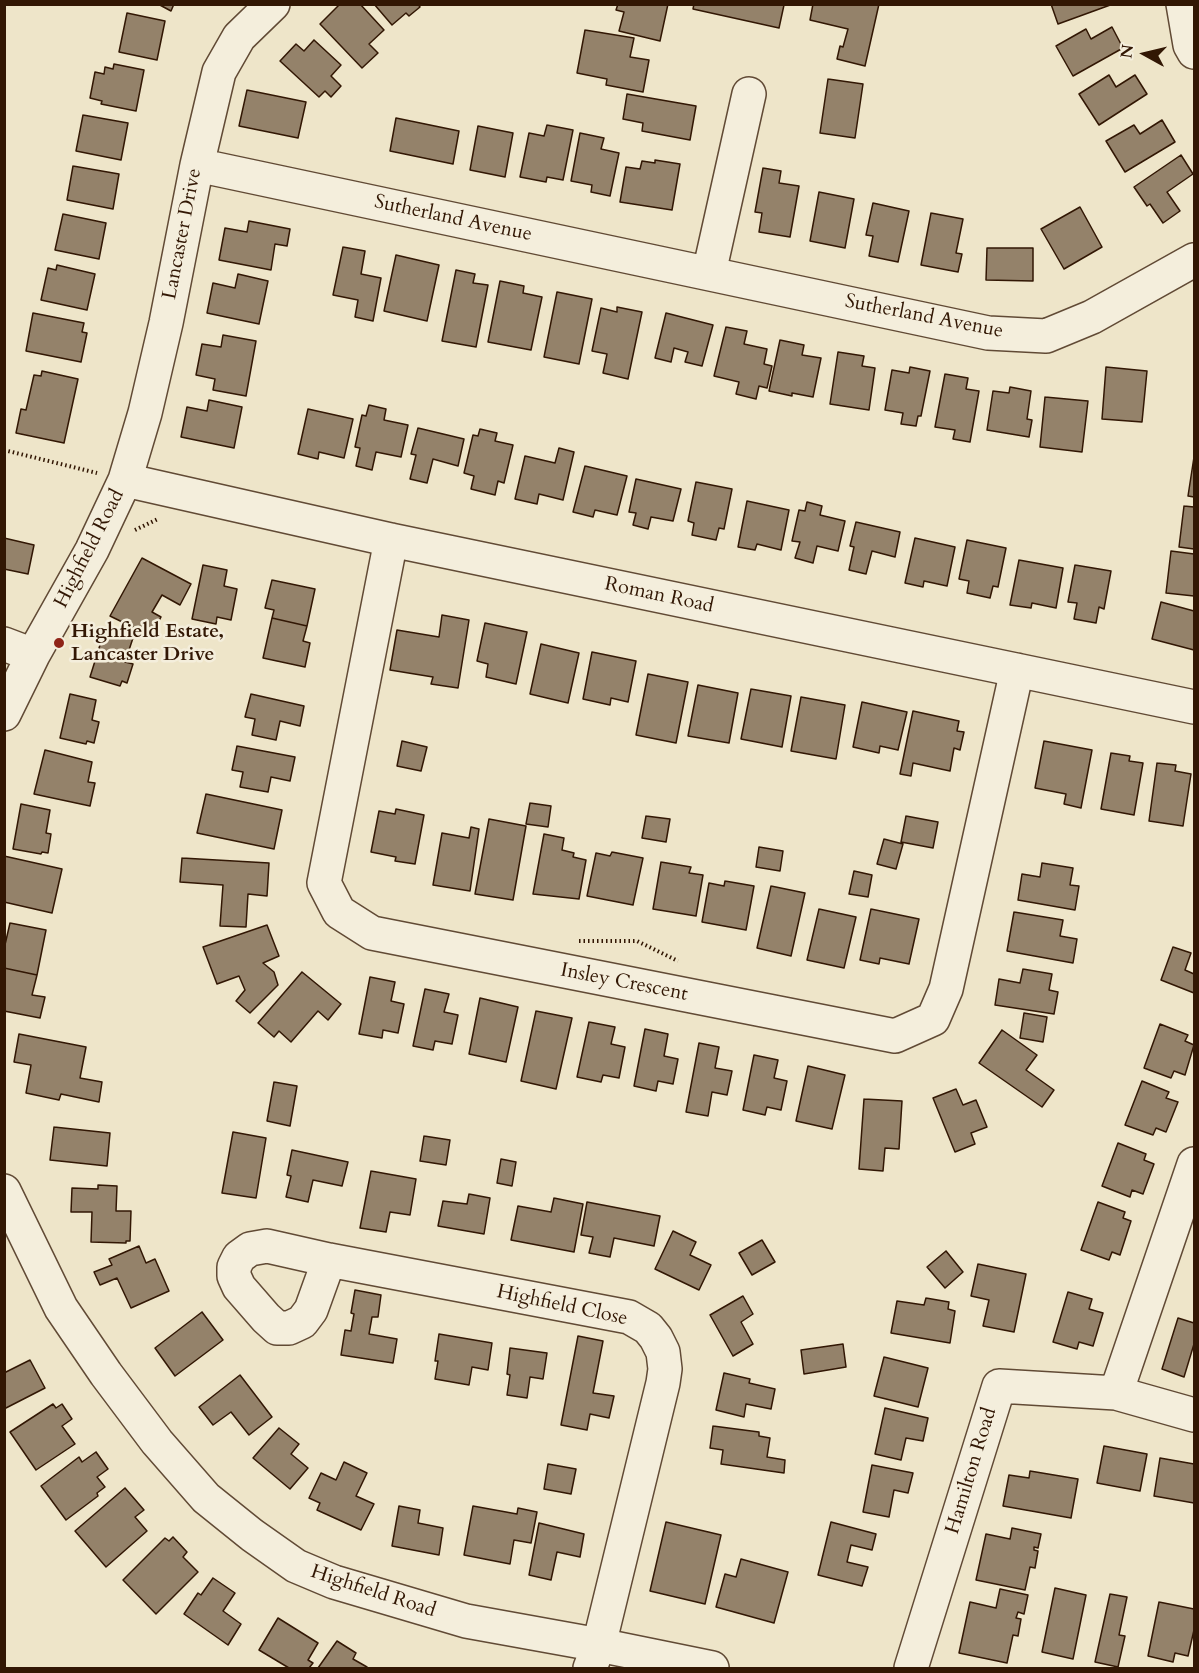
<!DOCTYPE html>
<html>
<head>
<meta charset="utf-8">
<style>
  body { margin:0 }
  #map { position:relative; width:1199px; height:1673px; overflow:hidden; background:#eee5c9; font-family:Cardo,serif }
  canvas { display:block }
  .frame { position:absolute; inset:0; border:6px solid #321704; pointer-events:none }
  .north { position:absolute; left:1115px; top:24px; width:60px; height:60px; -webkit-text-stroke:4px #f4eedc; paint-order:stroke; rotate:278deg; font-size:16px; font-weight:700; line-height:24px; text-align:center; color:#321704 }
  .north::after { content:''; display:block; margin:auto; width:21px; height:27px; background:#321704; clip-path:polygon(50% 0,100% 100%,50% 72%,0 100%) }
</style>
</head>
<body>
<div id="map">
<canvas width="1199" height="1673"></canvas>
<div class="frame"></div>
<div class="north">N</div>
</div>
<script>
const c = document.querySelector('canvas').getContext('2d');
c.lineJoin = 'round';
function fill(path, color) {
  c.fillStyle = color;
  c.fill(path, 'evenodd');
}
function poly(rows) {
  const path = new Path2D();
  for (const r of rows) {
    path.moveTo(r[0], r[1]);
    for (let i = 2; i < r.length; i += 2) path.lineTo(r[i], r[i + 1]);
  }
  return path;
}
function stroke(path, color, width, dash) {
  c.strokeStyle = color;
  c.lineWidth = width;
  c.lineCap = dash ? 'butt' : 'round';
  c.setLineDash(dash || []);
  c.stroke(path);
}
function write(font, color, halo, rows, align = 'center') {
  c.font = font + ' Cardo,serif';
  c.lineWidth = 5;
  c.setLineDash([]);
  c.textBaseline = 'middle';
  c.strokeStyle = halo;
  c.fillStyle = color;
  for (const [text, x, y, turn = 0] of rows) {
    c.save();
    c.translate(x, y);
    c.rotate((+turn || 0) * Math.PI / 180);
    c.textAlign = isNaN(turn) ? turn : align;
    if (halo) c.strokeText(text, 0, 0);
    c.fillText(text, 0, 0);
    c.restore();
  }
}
const building = poly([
  [158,4,174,4,171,11,158,4],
  [340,4,360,4,384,30,369,44,378,53,362,68,320,24,340,4],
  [374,4,418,4,420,7,409,16,406,13,392,25,374,4],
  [618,4,668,4,660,41,619,31,624,12,616,10,618,4],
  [694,4,783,4,784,5,779,28,693,9,694,4],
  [813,4,879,4,865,66,837,59,840,46,843,47,848,29,810,20,813,4],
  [1051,4,1113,4,1058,24,1051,4],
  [127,13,165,21,157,60,119,52,127,13],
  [1112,27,1123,48,1073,76,1056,46,1086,29,1091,39,1112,27],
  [585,30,634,38,630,57,649,60,643,92,606,85,607,79,577,73,585,30],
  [314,40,341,65,331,76,341,86,331,97,325,91,319,97,280,61,296,44,304,51,314,40],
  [114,64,144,70,136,111,101,104,102,101,90,98,95,72,104,74,105,67,113,69,114,64],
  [1109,75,1116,87,1135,75,1147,94,1099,125,1079,94,1109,75],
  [828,79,863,84,855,138,820,133,828,79],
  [247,90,306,102,298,138,239,126,247,90],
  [627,94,696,106,690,140,642,131,643,123,623,119,627,94],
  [83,115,128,123,121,160,76,151,83,115],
  [396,118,459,131,453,164,390,151,396,118],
  [1162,120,1175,142,1125,172,1106,141,1134,125,1140,134,1162,120],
  [547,125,573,130,563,180,547,177,546,182,520,177,529,133,544,136,547,125],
  [478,126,513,133,505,177,470,170,478,126],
  [580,133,604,138,601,149,619,153,610,196,591,192,592,185,571,181,580,133],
  [1181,155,1193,174,1167,192,1180,211,1163,223,1150,204,1147,206,1134,187,1181,155],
  [655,160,680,164,672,210,620,202,626,167,640,169,642,161,655,163,655,160],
  [73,166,119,174,113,209,67,200,73,166],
  [763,168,781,171,779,183,799,186,790,237,759,232,762,213,755,212,763,168],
  [819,192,854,199,845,248,810,241,819,192],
  [873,203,909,211,898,262,869,256,873,236,866,235,873,203],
  [1080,207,1102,247,1064,269,1041,229,1080,207],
  [931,213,963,219,956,253,962,254,958,272,921,265,931,213],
  [63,214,106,223,99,259,55,250,63,214],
  [249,221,290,229,287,246,275,244,271,270,219,260,225,228,247,232,249,221],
  [343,247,365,251,361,274,381,278,373,321,355,317,358,300,333,295,343,247],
  [987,248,1033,248,1033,281,986,280,987,248],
  [396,255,439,265,427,321,384,311,396,255],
  [57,265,95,274,87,310,41,300,48,268,56,270,57,265],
  [456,270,475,274,473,283,488,285,476,347,442,341,456,270],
  [238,274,268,281,259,324,207,313,213,283,235,288,238,274],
  [500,281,524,286,523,293,542,297,531,350,488,342,500,281],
  [557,292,592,299,579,364,544,357,557,292],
  [617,307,642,312,628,379,603,373,607,354,592,351,601,308,617,312,617,307],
  [33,313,84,323,82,332,87,333,81,362,26,351,33,313],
  [666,313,713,325,702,366,685,362,688,352,674,348,671,362,655,358,666,313],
  [726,327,747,331,744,344,767,349,764,364,772,366,767,388,759,386,756,399,736,394,739,382,714,376,726,327],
  [223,335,256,341,246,396,213,390,215,379,196,375,202,344,221,347,223,335],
  [780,340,804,345,802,355,821,358,813,397,792,393,792,396,769,391,780,340],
  [838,352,864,356,862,366,875,368,869,410,830,404,838,352],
  [910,367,930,371,921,416,918,416,916,426,901,424,903,413,885,410,892,370,909,373,910,367],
  [1106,367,1147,371,1142,422,1102,419,1106,367],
  [42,371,78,379,64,443,16,433,21,409,26,410,34,375,41,376,42,371],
  [945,374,968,378,966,389,979,391,970,442,953,439,955,430,935,427,945,374],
  [1010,387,1031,391,1027,419,1032,420,1029,437,987,430,993,391,1009,393,1010,387],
  [1045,397,1088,401,1082,452,1040,447,1045,397],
  [209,400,242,407,234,448,181,437,187,407,207,411,209,400],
  [369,405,386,409,384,420,408,425,401,457,376,452,372,470,356,466,360,448,355,447,362,415,366,416,369,405],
  [308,409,353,419,344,458,319,452,318,459,298,454,308,409],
  [418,428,464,439,458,466,433,459,427,483,410,479,416,455,411,454,418,428],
  [480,429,497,433,495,441,513,445,504,483,498,481,495,495,471,489,474,476,464,473,473,435,478,436,480,429],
  [559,448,574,452,563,500,539,494,537,504,515,499,525,456,555,463,559,448],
  [1194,457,1194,497,1188,496,1194,457],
  [585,466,627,476,617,515,595,510,593,517,573,512,585,466],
  [636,479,681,489,673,521,651,517,648,529,633,525,636,513,629,512,636,479],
  [696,482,732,489,724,529,719,528,716,540,692,535,694,523,688,521,696,482],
  [747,501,789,510,781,550,757,544,755,550,738,547,747,501],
  [807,502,822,506,820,515,845,521,838,551,817,546,813,563,795,558,800,542,792,541,799,510,805,511,807,502],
  [1184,506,1194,507,1194,549,1179,547,1184,506],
  [856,522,900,532,895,557,872,551,866,574,849,570,854,547,850,546,856,522],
  [4,538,34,545,28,574,4,569,4,538],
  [915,538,955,547,947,586,924,581,923,587,905,583,915,538],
  [967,540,1006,548,998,587,993,586,990,598,967,593,969,581,959,579,967,540],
  [1171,551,1194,554,1194,596,1166,593,1171,551],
  [142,558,191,584,180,605,162,595,152,612,161,617,151,636,110,616,142,558],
  [1019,560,1063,568,1056,608,1032,603,1031,608,1010,605,1019,560],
  [203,565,227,570,224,586,237,589,231,620,217,617,216,624,192,619,203,565],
  [1075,565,1111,571,1104,609,1099,607,1096,623,1074,619,1077,603,1068,602,1075,565],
  [272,580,315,589,307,626,272,618,274,610,265,608,272,580],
  [1161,602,1194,611,1194,650,1152,639,1161,602],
  [442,615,469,620,458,688,431,684,433,677,390,670,397,630,439,637,442,615],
  [272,618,307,626,303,641,310,643,305,667,263,658,272,618],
  [485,623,527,632,516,684,486,677,488,664,477,661,485,623],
  [105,629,133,638,125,662,133,664,127,683,122,681,120,686,90,677,105,629],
  [541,644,579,653,568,703,530,694,541,644],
  [592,652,636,661,628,702,611,698,610,705,583,699,592,652],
  [648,674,688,682,676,743,636,735,648,674],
  [698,685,738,693,729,743,688,736,698,685],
  [751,689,791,696,782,747,741,739,751,689],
  [70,694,96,700,92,720,99,722,94,743,87,741,86,744,60,738,70,694],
  [251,694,304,706,300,726,280,721,276,740,252,735,255,719,245,717,251,694],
  [801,697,845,705,836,759,791,751,801,697],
  [862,702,907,712,898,750,880,746,879,753,853,747,862,702],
  [913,711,959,721,957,731,964,732,960,750,954,748,950,771,913,763,911,776,900,774,913,711],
  [402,741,427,747,421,771,397,766,402,741],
  [1044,741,1092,750,1081,808,1064,804,1066,794,1035,788,1044,741],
  [237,746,295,757,290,781,271,777,268,792,240,787,243,772,232,770,237,746],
  [45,750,92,762,88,782,95,783,90,806,34,794,45,750],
  [1111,753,1130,756,1129,761,1143,763,1134,815,1101,809,1111,753],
  [1157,763,1176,765,1175,771,1191,774,1183,826,1149,821,1157,763],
  [206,794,282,810,274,849,197,833,206,794],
  [530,803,551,806,548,827,526,824,530,803],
  [21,804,50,810,46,833,51,834,48,853,42,852,41,854,13,849,21,804],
  [396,809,424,815,415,864,395,861,396,857,371,852,379,811,395,814,396,809],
  [646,816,670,819,666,842,642,838,646,816],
  [906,816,938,822,933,848,901,842,906,816],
  [489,819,526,826,513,900,475,894,489,819],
  [471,827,479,829,470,891,433,885,442,833,469,838,471,827],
  [544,834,564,838,562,850,574,853,573,857,586,860,579,899,533,894,544,834],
  [884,839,903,844,896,869,877,864,884,839],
  [759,847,783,851,780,871,756,867,759,847],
  [612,852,643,858,633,905,587,896,596,853,610,856,612,852],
  [4,856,62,869,52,913,4,902,4,856],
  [182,858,269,863,267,896,248,894,246,927,220,926,223,885,180,882,182,858],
  [661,862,691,867,689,873,703,875,696,916,653,909,661,862],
  [1042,863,1073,868,1070,885,1079,886,1075,910,1018,900,1022,874,1040,877,1042,863],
  [854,871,872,875,868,897,849,894,854,871],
  [725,881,754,886,746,930,702,922,709,883,724,886,725,881],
  [771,886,805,893,791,956,757,948,771,886],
  [819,909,856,917,844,968,807,960,819,909],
  [871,909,919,919,909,964,880,958,879,964,860,960,871,909],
  [1014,912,1063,920,1060,936,1077,939,1073,963,1007,951,1014,912],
  [10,923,46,930,37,975,4,968,4,949,10,923],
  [267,925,279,956,263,963,274,972,278,985,250,1013,236,1001,245,990,239,976,217,984,203,947,267,925],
  [1173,947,1191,953,1185,970,1194,974,1194,993,1161,980,1173,947],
  [4,968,37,975,32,995,45,997,40,1018,4,1011,4,968],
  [1023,969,1052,974,1049,990,1058,992,1054,1014,995,1005,999,979,1020,983,1023,969],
  [302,972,341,1004,328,1020,318,1011,291,1042,279,1031,274,1037,258,1023,302,972],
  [370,977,395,982,391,1001,404,1004,398,1033,383,1030,382,1038,359,1034,370,977],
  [425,989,449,994,444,1012,458,1015,452,1044,435,1041,433,1050,413,1046,425,989],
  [480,998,518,1007,506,1062,469,1054,480,998],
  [536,1011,572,1018,556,1089,521,1081,536,1011],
  [1024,1013,1047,1017,1043,1042,1020,1038,1024,1013],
  [589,1022,615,1027,611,1044,625,1047,619,1078,603,1075,601,1082,577,1077,589,1022],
  [1160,1024,1188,1035,1185,1041,1194,1045,1185,1075,1174,1071,1171,1078,1144,1068,1160,1024],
  [645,1029,668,1034,664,1056,678,1059,673,1084,658,1081,656,1091,634,1086,645,1029],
  [1002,1030,1037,1055,1026,1070,1054,1090,1042,1107,979,1063,1002,1030],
  [19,1034,86,1047,80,1078,102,1082,99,1102,61,1094,59,1100,26,1093,31,1065,14,1062,19,1034],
  [699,1043,719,1047,715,1068,732,1071,727,1095,712,1092,708,1116,686,1112,699,1043],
  [754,1055,778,1060,774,1078,787,1081,781,1110,767,1107,765,1115,743,1110,754,1055],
  [808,1066,845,1075,832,1129,796,1121,808,1066],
  [1142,1081,1169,1092,1166,1098,1178,1102,1166,1132,1156,1128,1153,1135,1125,1125,1142,1081],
  [274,1082,297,1086,290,1126,267,1121,274,1082],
  [956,1089,963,1105,976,1100,987,1127,971,1133,975,1144,955,1152,933,1098,956,1089],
  [864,1099,902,1101,899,1149,885,1148,883,1171,859,1169,864,1099],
  [54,1127,110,1133,107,1166,50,1160,54,1127],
  [233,1132,266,1138,256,1198,222,1193,233,1132],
  [424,1136,450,1140,446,1165,420,1161,424,1136],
  [1118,1143,1146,1154,1144,1160,1154,1164,1143,1194,1132,1190,1130,1197,1102,1186,1118,1143],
  [292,1150,348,1162,342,1186,313,1180,308,1202,286,1197,291,1176,287,1175,292,1150],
  [501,1159,516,1162,512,1186,497,1183,501,1159],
  [371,1171,416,1179,410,1215,390,1212,386,1232,360,1228,371,1171],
  [98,1185,117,1186,116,1211,131,1211,130,1241,126,1241,126,1243,91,1242,92,1212,71,1212,72,1188,98,1189,98,1185],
  [469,1194,490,1198,484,1234,438,1226,443,1201,467,1204,469,1194],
  [554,1198,583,1204,574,1252,511,1240,518,1206,551,1212,554,1198],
  [587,1202,660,1216,654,1246,614,1238,610,1257,589,1253,593,1237,581,1235,587,1202],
  [1098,1202,1125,1212,1123,1218,1131,1221,1120,1255,1112,1252,1109,1260,1081,1250,1098,1202],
  [673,1231,696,1242,690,1255,711,1265,699,1290,655,1269,673,1231],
  [762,1240,775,1262,752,1275,739,1253,762,1240],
  [139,1246,146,1263,155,1259,169,1291,131,1308,117,1278,100,1285,94,1272,112,1265,109,1259,139,1246],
  [946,1251,963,1272,945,1288,927,1267,946,1251],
  [978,1264,1026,1274,1014,1332,983,1326,989,1300,971,1296,978,1264],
  [355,1290,381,1295,378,1317,372,1317,369,1334,397,1339,393,1363,341,1355,345,1330,351,1331,354,1314,351,1313,355,1290],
  [1068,1292,1092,1299,1089,1309,1103,1313,1093,1346,1079,1342,1077,1349,1053,1342,1068,1292],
  [743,1296,753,1314,741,1322,753,1344,733,1356,710,1315,743,1296],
  [926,1298,949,1302,948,1309,955,1311,950,1343,891,1333,897,1301,924,1305,926,1298],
  [202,1312,223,1340,175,1376,155,1348,202,1312],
  [1178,1318,1194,1323,1194,1344,1184,1377,1162,1369,1178,1318],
  [439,1334,492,1343,488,1370,472,1367,469,1385,435,1379,438,1361,435,1361,439,1334],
  [578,1336,603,1341,593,1393,614,1396,609,1418,590,1414,587,1430,561,1425,578,1336],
  [843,1344,846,1367,804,1374,801,1350,843,1344],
  [510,1348,547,1353,543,1379,530,1377,527,1398,507,1395,510,1375,507,1374,510,1348],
  [884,1357,928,1368,918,1407,874,1396,884,1357],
  [30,1360,45,1388,4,1409,4,1373,30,1360],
  [724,1373,750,1379,749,1383,775,1389,771,1409,746,1404,744,1417,716,1410,724,1373],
  [240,1375,272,1417,249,1435,231,1412,213,1425,199,1407,240,1375],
  [53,1404,56,1408,62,1404,72,1419,62,1426,75,1444,36,1470,10,1432,53,1404],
  [885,1408,928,1418,923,1441,906,1438,901,1460,875,1454,885,1408],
  [713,1426,759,1432,759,1436,770,1438,767,1457,785,1460,784,1473,721,1464,723,1450,710,1448,713,1426],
  [279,1428,299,1444,291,1454,308,1468,290,1489,253,1458,279,1428],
  [1104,1446,1147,1454,1140,1491,1097,1483,1104,1446],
  [96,1452,108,1469,97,1477,105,1487,97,1493,98,1496,66,1520,41,1486,79,1457,82,1462,96,1452],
  [1160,1458,1194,1464,1194,1503,1154,1496,1160,1458],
  [344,1462,367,1473,356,1496,374,1504,361,1530,317,1510,320,1503,309,1498,321,1473,336,1480,344,1462],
  [548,1464,576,1469,571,1494,544,1489,548,1464],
  [872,1465,913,1473,908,1493,894,1490,889,1517,863,1512,872,1465],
  [1030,1471,1078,1479,1071,1518,1003,1506,1009,1475,1029,1478,1030,1471],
  [125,1488,144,1510,135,1517,147,1531,106,1567,75,1531,125,1488],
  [399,1506,420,1510,418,1523,443,1528,439,1555,392,1546,399,1506],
  [473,1506,517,1514,518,1508,537,1512,531,1543,514,1540,510,1564,464,1555,473,1506],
  [666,1522,721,1535,705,1604,650,1591,666,1522],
  [831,1522,876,1534,872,1550,851,1545,847,1562,868,1567,862,1586,818,1575,831,1522],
  [539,1523,584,1534,580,1557,557,1552,551,1580,529,1575,539,1523],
  [1012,1528,1041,1534,1038,1548,1034,1547,1034,1550,1038,1551,1035,1568,1030,1567,1025,1590,976,1580,986,1534,1010,1539,1012,1528],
  [173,1537,187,1552,183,1557,198,1572,156,1614,123,1580,165,1538,169,1541,173,1537],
  [741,1559,788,1572,774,1623,716,1607,725,1574,736,1577,741,1559],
  [213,1578,235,1593,223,1611,241,1624,228,1645,184,1614,198,1593,201,1595,213,1578],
  [1055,1588,1086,1595,1073,1659,1042,1652,1055,1588],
  [1000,1589,1028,1595,1024,1614,1018,1612,1016,1618,1021,1619,1018,1636,1013,1635,1007,1663,959,1653,970,1602,996,1608,1000,1589],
  [1110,1594,1127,1597,1119,1635,1125,1636,1118,1667,1095,1662,1110,1594],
  [1159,1602,1194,1609,1194,1630,1188,1656,1175,1653,1173,1662,1148,1656,1159,1602],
  [278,1618,318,1643,308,1660,313,1663,309,1668,289,1668,259,1650,278,1618],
  [337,1641,356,1653,353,1659,367,1667,366,1668,318,1668,337,1641]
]);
fill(building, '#94826a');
stroke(building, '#321704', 1.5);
const minor = poly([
  [1183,4,1190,45,1194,52],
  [197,165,988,333,1046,336,1092,317,1194,260],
  [709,273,749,94],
  [125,480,391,540,1194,707],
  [391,540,324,883,339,912,372,933,895,1036,933,1019,946,989,1017,670],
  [4,644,33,655],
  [4,714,33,655,92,550,125,480,145,413,166,323,197,165,219,72,239,37,273,4],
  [4,1191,61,1308,106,1374,157,1442,206,1498,252,1535,296,1566,334,1582,466,1621,599,1645,712,1668],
  [329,1260,311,1310,302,1322,289,1328,277,1328,266,1318,239,1287,234,1276,234,1267,239,1257,250,1249,267,1246,329,1260,629,1317,648,1328,656,1338,663,1352,665,1369,663,1383,599,1645,590,1668],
  [1116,1393,1194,1415],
  [911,1668,999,1386,1116,1393,1194,1164]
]);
stroke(minor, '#614a35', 36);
stroke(poly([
  [4,450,97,473],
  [135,530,158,519],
  [579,941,637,941,678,961]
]), '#321704', 4, [1.5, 3]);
stroke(minor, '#f4eedc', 33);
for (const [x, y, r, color] of [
  [59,643,6,"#8f2418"]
]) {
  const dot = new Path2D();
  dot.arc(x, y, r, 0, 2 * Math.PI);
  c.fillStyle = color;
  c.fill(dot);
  stroke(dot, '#f4eedc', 2);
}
write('20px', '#321704', '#f4eedc', [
  ["Sutherland Avenue",453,219,12],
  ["Lancaster Drive",183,234,-79],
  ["Sutherland Avenue",924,317,11],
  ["Highfield Road",90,549,-63],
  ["Roman Road",659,596,12],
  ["Insley Crescent",624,983,11],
  ["Highfield Close",562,1306,12],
  ["Hamilton Road",972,1471,-73],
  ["Highfield Road",373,1592,18]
]);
write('bold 20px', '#321704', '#f4eedc', [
  ["Highfield Estate,",71,632],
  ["Lancaster Drive",71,655]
], 'left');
</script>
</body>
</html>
